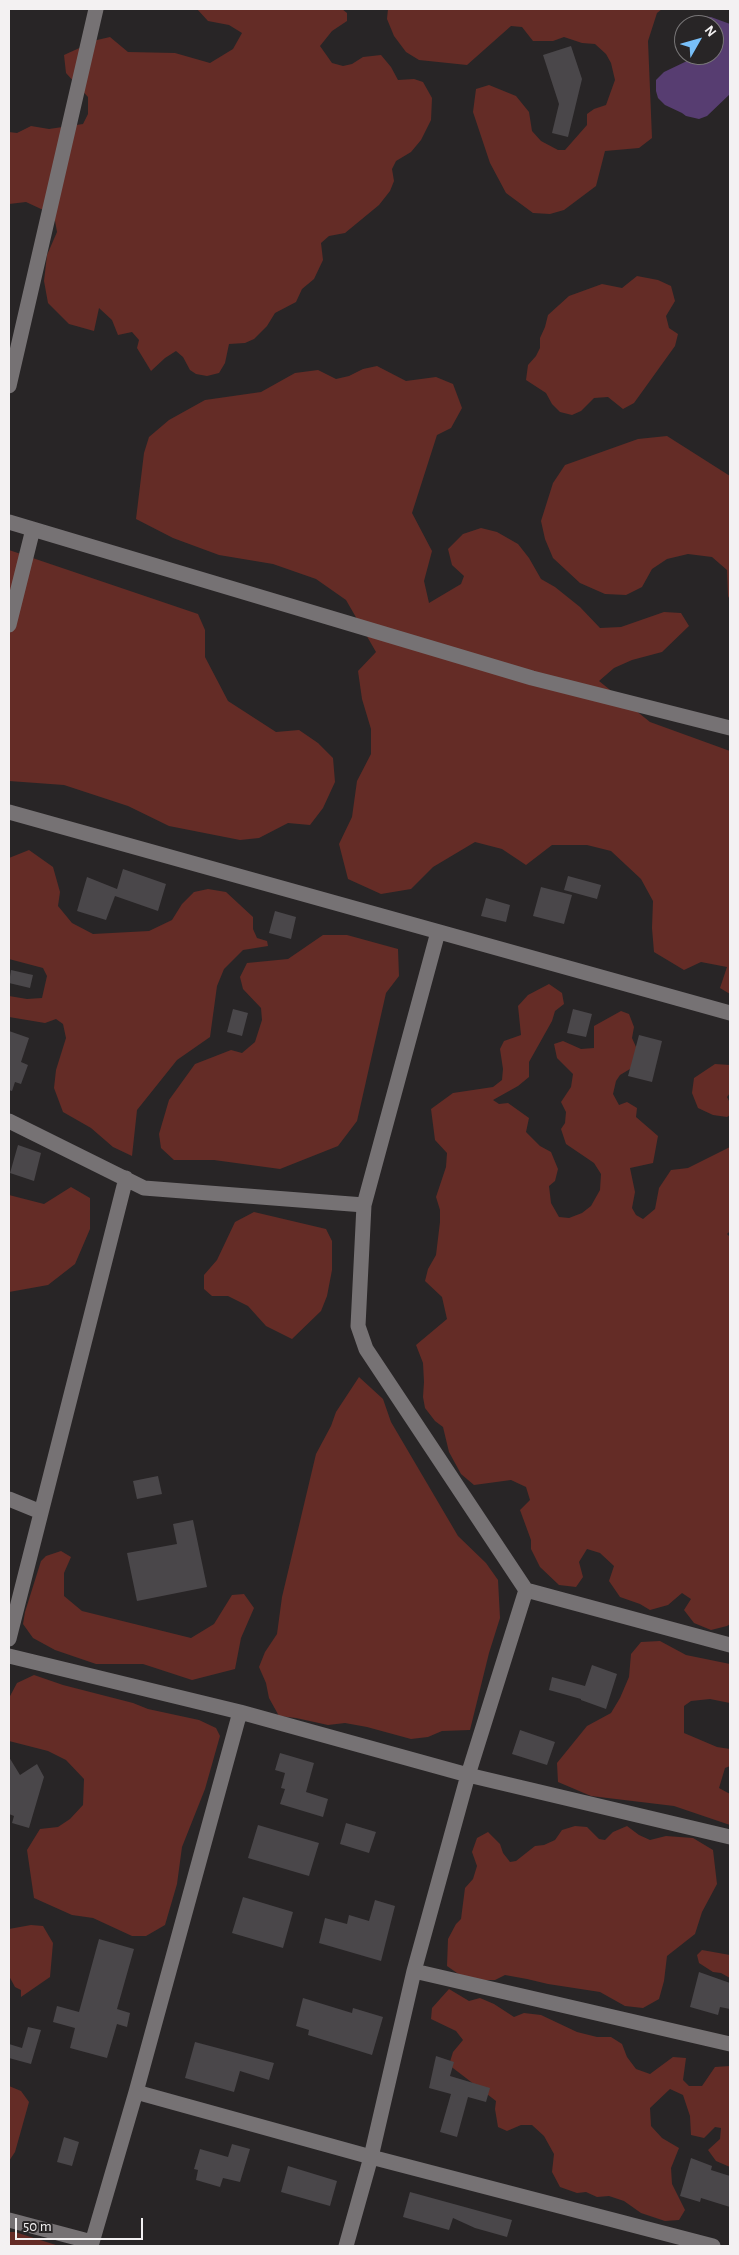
<!DOCTYPE html>
<html>
<head>
<meta charset="utf-8">
<style>
  body { margin:0 }
  #map { position:relative; width:739px; height:2255px; overflow:hidden; background:#282526; font-family:"Alegreya Sans",sans-serif }
  canvas { display:block }
  .frame { position:absolute; inset:0; border:10px solid #f3f1f2; pointer-events:none }
  .north { position:absolute; left:674px; top:15px; width:50px; height:50px; box-sizing:border-box; background:#282526; border:1px solid #797778; border-radius:50%; rotate:52deg; font-size:14px; font-weight:700; line-height:20px; text-align:center; color:#f3f1f2 }
  .north::after { content:''; display:block; margin:auto; width:18px; height:22px; background:#78bff8; clip-path:polygon(50% 0,100% 100%,50% 72%,0 100%) }
  .scale { position:absolute; left:15px; top:2218px; width:128px; height:22px; box-sizing:border-box; border:2px solid #f3f1f2; border-top:0; padding-left:6px; font-size:15px; line-height:18px; white-space:nowrap; color:#f3f1f2; -webkit-text-stroke:4px #282526; paint-order:stroke }
</style>
</head>
<body>
<div id="map">
<canvas width="739" height="2255"></canvas>
<div class="frame"></div>
<div class="north">N</div>
<div class="scale">50 m</div>
</div>
<script>
const c = document.querySelector('canvas').getContext('2d');
c.lineJoin = 'round';
function fill(path, color) {
  c.fillStyle = color;
  c.fill(path, 'evenodd');
}
function poly(rows) {
  const path = new Path2D();
  for (const r of rows) {
    path.moveTo(r[0], r[1]);
    for (let i = 2; i < r.length; i += 2) path.lineTo(r[i], r[i + 1]);
  }
  return path;
}
function stroke(path, color, width, dash) {
  c.strokeStyle = color;
  c.lineWidth = width;
  c.lineCap = dash ? 'butt' : 'round';
  c.setLineDash(dash || []);
  c.stroke(path);
}
fill(poly([
  [197,9,342,9,347,13,347,21,332,31,320,46,332,63,343,66,352,64,363,57,381,55,391,67,398,80,414,79,423,82,432,98,431,120,421,140,411,152,396,161,392,169,394,181,390,191,379,205,345,233,329,236,321,243,323,260,314,279,302,289,296,302,275,313,267,326,254,339,245,343,229,344,225,363,219,373,207,376,196,374,190,370,183,357,176,351,165,358,151,371,137,348,139,340,132,332,118,335,112,320,99,308,94,331,69,324,48,303,44,281,47,255,57,232,54,215,26,202,9,204,9,132,17,133,31,126,49,129,83,124,88,114,88,97,66,73,64,55,97,40,110,37,128,52,175,53,210,63,233,49,242,33,229,25,208,21],
  [388,9,662,9,657,13,648,41,652,138,639,148,605,151,596,186,564,210,550,214,533,213,506,193,490,163,473,112,476,89,489,85,516,96,529,112,532,131,541,141,558,150,565,150,587,125,587,114,594,109,606,105,615,80,611,63,606,54,595,44,582,43,564,37,553,41,533,41,522,27,511,26,467,65,419,60,406,52,394,36,387,19],
  [637,276,658,280,671,286,675,301,666,316,669,328,678,334,675,346,634,403,623,409,608,397,594,398,581,411,572,415,560,412,552,404,546,393,526,380,528,365,536,356,540,348,540,338,545,327,548,315,569,296,602,284,622,288],
  [377,366,406,381,436,377,453,384,462,408,451,428,437,435,412,513,432,551,424,581,429,603,461,584,464,576,452,565,448,549,463,534,481,528,497,532,518,544,529,558,541,579,555,587,580,607,600,628,621,627,664,612,681,613,689,626,662,652,632,660,614,668,599,681,650,722,730,751,730,994,720,988,727,967,701,962,684,970,654,952,652,928,653,901,641,879,611,851,587,845,552,845,526,865,502,849,475,842,433,867,411,889,381,894,348,879,339,844,352,817,357,781,371,754,371,729,362,699,358,671,376,652,346,600,316,579,273,564,219,555,173,538,136,519,144,453,149,437,169,420,205,400,261,392,295,373,318,370,336,379,349,376,363,369],
  [667,436,730,476,730,600,728,596,727,570,712,557,688,554,667,559,652,569,642,587,626,595,605,594,580,583,553,558,545,539,541,521,553,483,565,465,638,439],
  [9,550,198,614,205,630,205,657,228,701,276,732,299,730,318,743,333,758,335,782,323,808,310,825,288,823,259,838,240,840,169,826,128,806,64,785,9,781],
  [29,850,53,867,60,892,58,906,72,923,93,934,149,931,172,920,182,904,194,892,208,889,226,892,253,917,253,929,257,938,267,941,268,946,243,950,224,969,217,986,210,1037,177,1060,137,1110,132,1156,113,1147,91,1128,63,1112,54,1088,56,1070,66,1038,63,1024,56,1019,45,1023,9,1017,9,996,27,999,42,998,47,976,43,968,9,959,9,858],
  [323,935,347,935,398,949,399,976,386,993,357,1121,338,1146,280,1169,214,1160,174,1160,161,1148,159,1134,169,1100,195,1064,231,1050,242,1053,255,1042,262,1020,261,1008,243,989,240,977,247,963,288,959],
  [549,984,562,993,564,1004,555,1011,552,1021,529,1062,529,1077,518,1086,493,1100,499,1104,508,1103,529,1118,526,1132,540,1146,551,1152,558,1169,555,1181,549,1186,551,1203,559,1217,569,1218,582,1213,591,1206,600,1190,601,1174,594,1163,566,1144,561,1129,565,1123,566,1112,561,1102,571,1087,573,1074,557,1058,554,1044,563,1041,581,1049,594,1048,594,1026,621,1011,629,1014,634,1027,632,1038,640,1056,635,1066,620,1075,616,1081,613,1094,619,1105,627,1102,637,1108,636,1117,658,1136,653,1163,630,1168,635,1192,632,1208,636,1215,643,1219,655,1209,659,1188,671,1170,688,1168,730,1147,730,1231,727,1234,730,1237,730,1624,727,1626,711,1630,694,1623,684,1610,691,1599,682,1593,668,1605,650,1610,640,1604,620,1597,609,1581,614,1566,600,1553,587,1549,579,1562,583,1577,576,1587,559,1585,540,1567,531,1549,531,1540,520,1510,530,1500,526,1487,511,1480,474,1485,461,1474,449,1452,443,1427,435,1421,425,1408,423,1397,424,1382,423,1363,416,1345,447,1319,442,1297,425,1281,428,1269,436,1255,440,1222,440,1210,436,1197,446,1167,447,1153,435,1140,431,1109,453,1093,493,1087,502,1080,503,1069,500,1049,504,1041,521,1035,518,1006,528,995],
  [715,1064,730,1065,730,1093,727,1097,730,1103,730,1115,727,1117,713,1115,698,1108,692,1093,694,1078],
  [71,1187,90,1198,90,1229,75,1264,48,1285,9,1292,9,1195,44,1204],
  [254,1212,326,1229,332,1241,332,1270,327,1296,321,1311,292,1339,266,1326,248,1306,228,1296,212,1296,204,1289,204,1275,217,1260,235,1222],
  [359,1377,383,1399,391,1422,458,1536,486,1563,498,1580,500,1618,489,1653,470,1730,442,1731,428,1737,411,1739,367,1727,345,1723,328,1725,296,1718,279,1716,269,1698,266,1683,259,1667,265,1652,277,1634,282,1597,316,1454,331,1426,336,1412],
  [61,1551,71,1557,64,1573,64,1596,82,1611,191,1638,214,1624,232,1595,244,1594,254,1608,241,1638,235,1669,192,1680,143,1664,96,1664,55,1650,33,1638,23,1624,25,1612,41,1561,46,1556],
  [660,1641,686,1655,730,1664,730,1703,710,1699,691,1701,684,1706,684,1733,717,1747,730,1749,730,1766,725,1768,719,1788,730,1794,730,1825,674,1806,591,1796,558,1782,557,1763,587,1726,611,1713,620,1698,629,1677,631,1654,641,1642],
  [34,1675,63,1685,133,1703,148,1709,199,1720,216,1728,220,1736,205,1789,182,1847,177,1884,165,1925,146,1936,132,1936,93,1918,72,1915,34,1898,27,1850,40,1829,58,1827,70,1819,83,1805,84,1779,66,1760,48,1751,9,1741,9,1698,17,1683],
  [575,1826,587,1827,599,1839,605,1840,613,1832,627,1826,639,1835,650,1840,666,1836,693,1838,713,1850,717,1884,702,1912,695,1934,667,1956,664,1981,659,1999,643,2008,625,2006,600,1992,548,1984,527,1979,505,1975,495,1980,472,1980,457,1973,447,1966,448,1939,456,1924,461,1919,465,1888,473,1879,477,1866,472,1852,477,1838,488,1832,500,1844,503,1853,510,1862,516,1861,535,1846,544,1845,555,1840,562,1830],
  [31,1925,43,1926,53,1943,50,1977,21,1997,21,1990,15,1987,9,1976,9,1929],
  [702,1950,730,1955,730,1978,721,1973,713,1972,699,1963,697,1955],
  [449,1989,469,2001,480,1998,494,2004,514,2017,524,2013,541,2015,577,2032,597,2037,611,2037,622,2044,627,2057,636,2069,650,2074,673,2057,686,2058,683,2080,689,2086,702,2086,715,2067,730,2066,730,2167,716,2161,708,2150,720,2139,721,2128,715,2127,704,2138,691,2135,690,2116,683,2095,670,2089,650,2108,651,2126,662,2138,679,2148,671,2168,672,2184,685,2210,679,2220,665,2221,641,2213,624,2201,609,2196,597,2197,586,2192,577,2193,560,2187,552,2172,554,2154,544,2136,532,2125,521,2125,507,2131,498,2127,495,2109,496,2101,449,2065,453,2052,463,2040,456,2031,431,2019,432,2008],
  [9,2086,21,2091,29,2102,15,2152,9,2161],
  [9,2232,15,2232,59,2246,9,2246]
]), '#642c26');
fill(poly([
  [697,16,711,17,730,24,730,94,707,116,699,119,686,116,682,113,665,105,658,98,656,91,656,80,664,72,687,61,690,55,714,55,714,25,691,25,691,22]
]), '#573d71');
fill(poly([
  [571,46,582,79,568,137,552,133,559,104,543,55],
  [123,869,166,884,158,911,115,896,106,920,77,911,87,877,117,889],
  [568,876,601,885,597,899,564,890],
  [541,887,572,895,564,924,533,916],
  [486,898,510,905,506,922,481,916],
  [275,911,296,917,291,939,269,933],
  [11,970,33,975,30,988,9,983],
  [233,1009,248,1013,242,1036,227,1032],
  [573,1009,592,1014,586,1037,567,1033],
  [9,1031,29,1038,21,1062,28,1065,21,1084,15,1082,12,1091,9,1090],
  [639,1035,662,1041,652,1082,628,1076],
  [18,1145,41,1153,34,1181,10,1173],
  [158,1476,162,1494,137,1499,133,1481],
  [193,1520,207,1587,137,1601,127,1553,177,1544,173,1524],
  [592,1665,617,1674,606,1709,581,1700,581,1699,549,1690,552,1677,585,1686],
  [520,1730,555,1742,547,1765,512,1754],
  [280,1753,314,1763,306,1792,328,1799,323,1817,280,1804,285,1789,281,1788,285,1773,275,1770],
  [9,1757,20,1775,37,1764,44,1777,29,1828,12,1823,14,1816,9,1814],
  [346,1823,376,1832,369,1853,340,1844],
  [258,1825,319,1843,309,1876,248,1858],
  [243,1897,293,1912,283,1948,232,1933],
  [375,1900,395,1906,381,1961,319,1943,325,1918,347,1924,349,1915,369,1921],
  [99,1939,134,1949,117,2009,130,2013,127,2027,117,2024,107,2058,70,2048,75,2028,53,2022,57,2006,79,2012],
  [699,1972,730,1983,730,2009,720,2007,718,2015,690,2007],
  [303,1998,352,2013,353,2008,383,2017,372,2055,308,2035,309,2030,296,2026],
  [28,2027,41,2030,31,2064,9,2058,9,2044,22,2048],
  [195,2042,274,2063,269,2080,240,2071,234,2092,185,2078],
  [436,2056,454,2062,450,2076,490,2088,486,2102,468,2097,457,2137,440,2132,451,2094,429,2088],
  [64,2137,79,2142,72,2166,57,2162],
  [232,2144,250,2149,240,2182,223,2178,220,2187,196,2180,198,2170,194,2169,200,2149,228,2157],
  [691,2158,712,2166,711,2170,730,2176,730,2207,701,2198,700,2202,680,2196],
  [288,2166,337,2181,330,2206,281,2192],
  [410,2192,512,2220,507,2237,475,2228,453,2218,449,2230,403,2217]
]), '#4a474a');
stroke(poly([
  [9,386,96,9],
  [9,522,532,678,730,728],
  [9,625,33,529],
  [9,812,730,1013],
  [438,932,364,1205,358,1326,366,1349,526,1590,730,1645],
  [9,1121,144,1188,364,1205],
  [9,1499,41,1512],
  [9,1639,126,1178],
  [9,1656,240,1712,468,1775,730,1837],
  [414,1971,730,2044],
  [136,2092,371,2157,713,2246],
  [9,2220,92,2242],
  [91,2246,136,2092,240,1712],
  [346,2246,371,2157,414,1971,468,1775,526,1590]
]), '#767274', 15);
</script>
</body>
</html>
